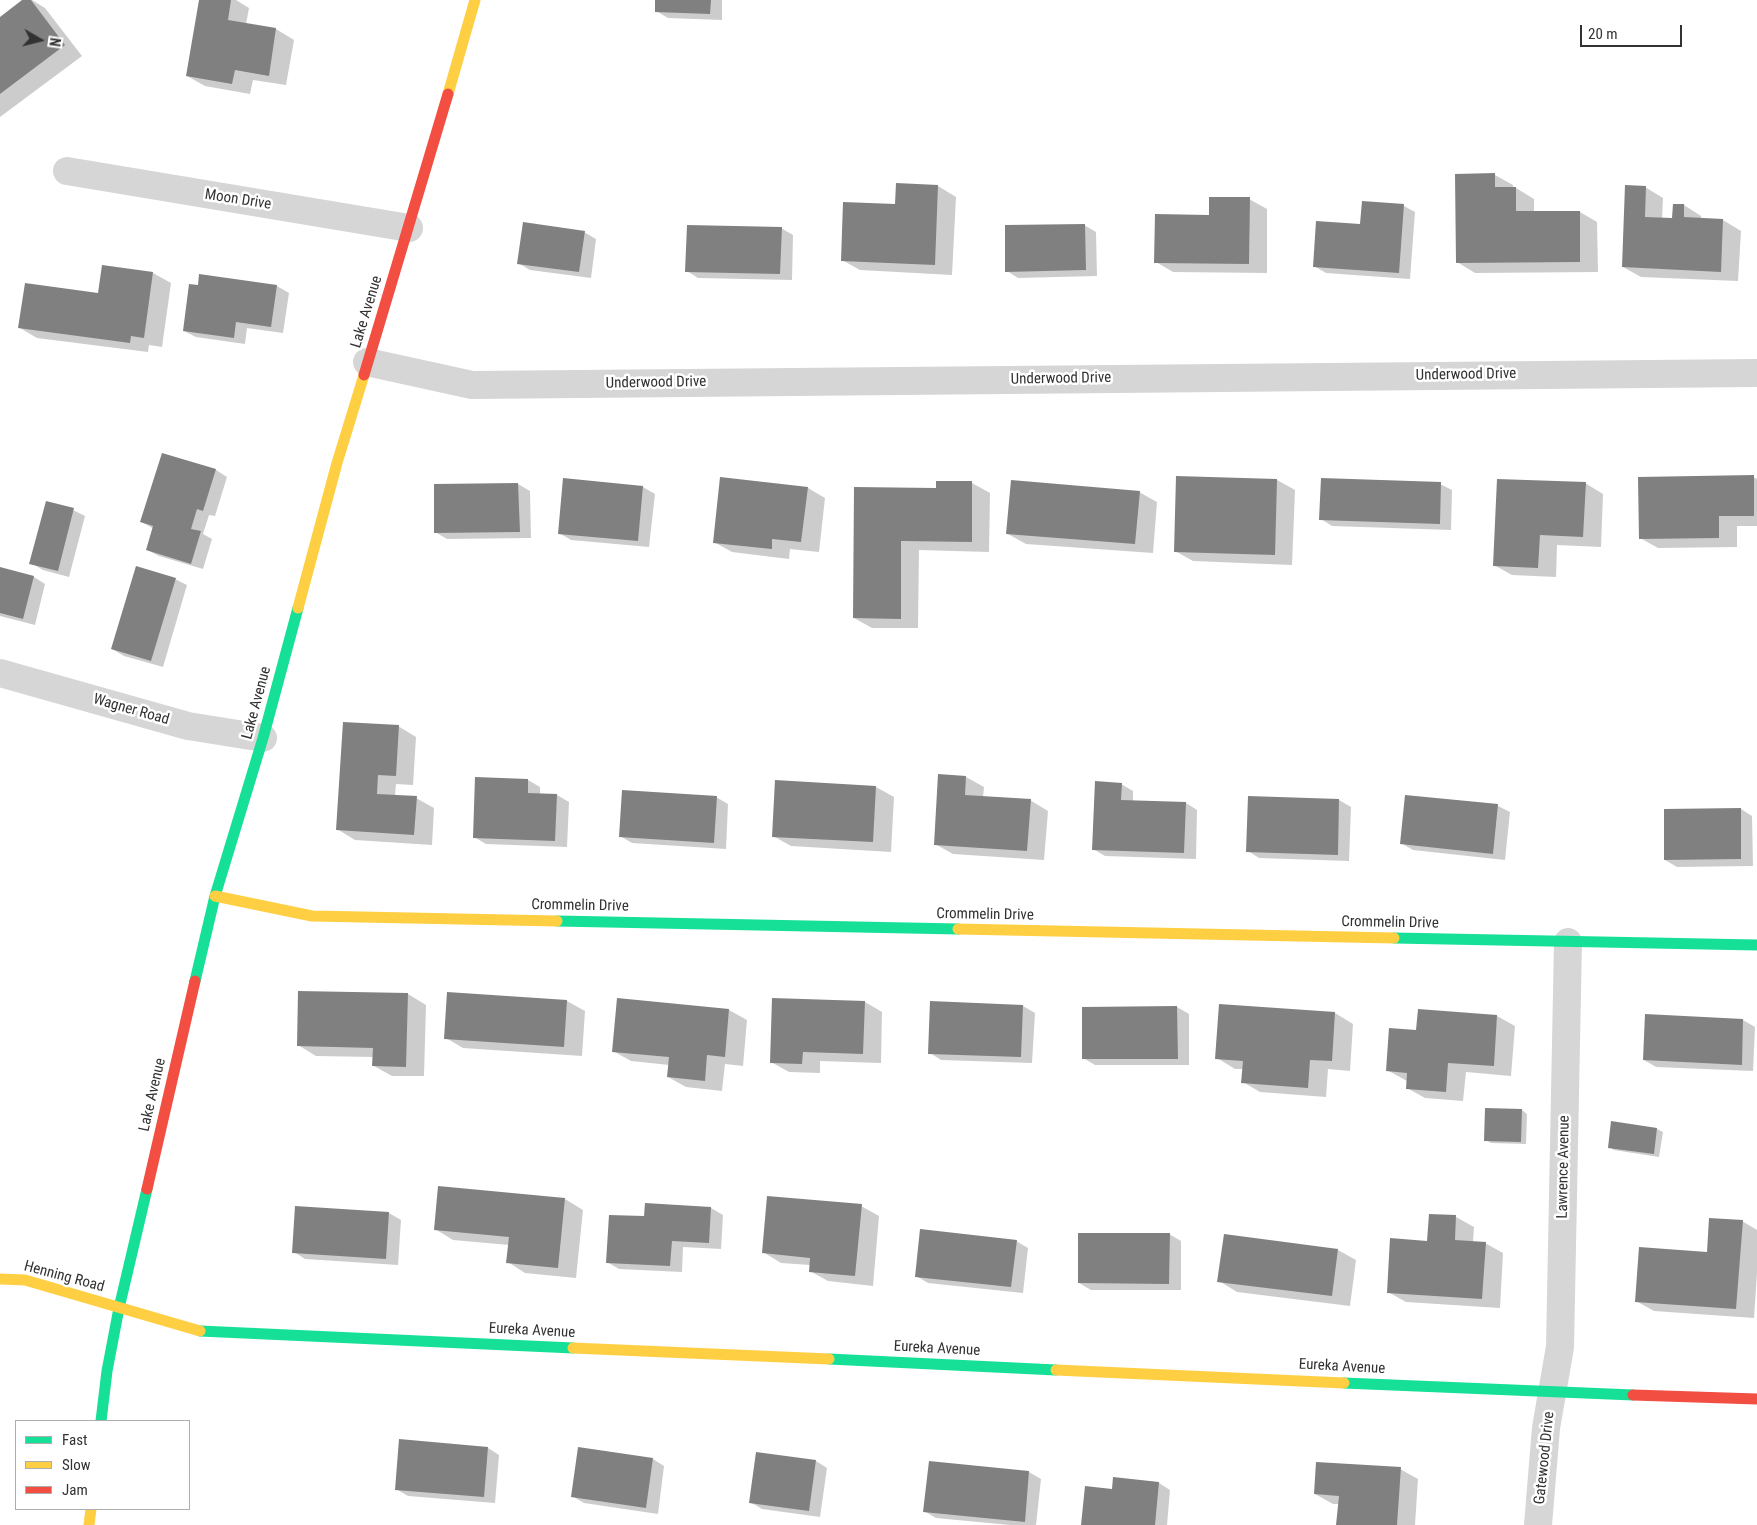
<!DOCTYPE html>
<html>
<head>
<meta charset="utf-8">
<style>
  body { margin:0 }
  #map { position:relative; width:1757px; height:1525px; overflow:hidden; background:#fff; font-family:"Roboto Condensed",sans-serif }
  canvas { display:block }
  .legend { position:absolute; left:15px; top:1420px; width:175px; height:90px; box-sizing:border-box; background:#fff; border:1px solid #adadad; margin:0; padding:6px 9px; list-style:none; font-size:15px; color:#323232 }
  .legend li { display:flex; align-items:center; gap:10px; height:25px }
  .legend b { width:25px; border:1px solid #adadad }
  .north { position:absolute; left:15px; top:15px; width:50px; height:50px; -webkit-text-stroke:4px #fff; paint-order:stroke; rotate:98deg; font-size:14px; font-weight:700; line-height:20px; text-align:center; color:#323232 }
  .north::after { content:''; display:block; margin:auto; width:18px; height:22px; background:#323232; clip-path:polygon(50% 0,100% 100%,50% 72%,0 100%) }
  .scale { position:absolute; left:1580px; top:25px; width:102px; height:22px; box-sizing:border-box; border:2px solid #323232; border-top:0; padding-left:6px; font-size:15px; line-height:18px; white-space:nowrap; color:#323232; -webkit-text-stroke:4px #fff; paint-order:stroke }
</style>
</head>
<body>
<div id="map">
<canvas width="1757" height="1525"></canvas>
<ul class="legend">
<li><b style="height:6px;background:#16e098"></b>Fast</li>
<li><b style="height:6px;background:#ffcf43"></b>Slow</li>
<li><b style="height:6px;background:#f24e42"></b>Jam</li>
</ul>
<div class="north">N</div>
<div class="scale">20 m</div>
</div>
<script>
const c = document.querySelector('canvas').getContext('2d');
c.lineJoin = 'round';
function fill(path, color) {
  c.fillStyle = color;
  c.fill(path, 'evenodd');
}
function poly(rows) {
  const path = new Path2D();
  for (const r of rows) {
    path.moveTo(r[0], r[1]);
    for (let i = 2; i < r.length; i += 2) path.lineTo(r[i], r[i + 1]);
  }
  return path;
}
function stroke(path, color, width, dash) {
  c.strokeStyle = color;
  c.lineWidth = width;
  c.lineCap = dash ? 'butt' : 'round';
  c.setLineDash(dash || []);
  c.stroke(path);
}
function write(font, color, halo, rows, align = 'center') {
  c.font = font + ' "Roboto Condensed",sans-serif';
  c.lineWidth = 5;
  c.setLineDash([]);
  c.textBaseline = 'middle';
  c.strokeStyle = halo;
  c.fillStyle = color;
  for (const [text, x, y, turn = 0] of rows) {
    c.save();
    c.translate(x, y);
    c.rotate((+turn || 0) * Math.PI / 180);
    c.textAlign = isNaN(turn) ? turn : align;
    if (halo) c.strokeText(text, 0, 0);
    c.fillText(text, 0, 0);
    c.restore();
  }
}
fill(poly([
  [24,0,32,0,45,8,82,56,0,117,0,18],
  [200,0,236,0,249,8,246,24,276,29,294,40,286,85,253,80,250,94,205,86,187,76],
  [656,0,722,0,722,20,668,18,656,11],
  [1495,175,1513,185,1513,188,1516,188,1534,199,1534,212,1580,212,1597,222,1598,272,1475,273,1457,262],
  [938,186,956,197,952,275,860,270,842,260],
  [1645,187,1663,198,1662,219,1673,220,1684,205,1701,216,1701,219,1723,220,1741,231,1738,281,1641,277,1623,267],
  [1249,199,1267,209,1267,273,1173,272,1156,262,1210,216],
  [1404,206,1415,212,1410,279,1326,273,1314,266,1361,226],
  [1084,225,1096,232,1097,276,1018,278,1007,271],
  [781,228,793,235,792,280,698,278,687,271],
  [584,232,596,239,591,278,530,270,518,263],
  [153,273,171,283,162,347,149,345,148,352,37,338,20,328],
  [277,286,289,293,283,333,247,328,245,344,196,337,184,331],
  [162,454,216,470,227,477,215,516,209,515,203,534,212,539,203,569,159,556,147,550,154,529,142,522],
  [1177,477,1277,480,1295,490,1292,565,1193,561,1175,551],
  [1753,477,1757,479,1757,526,1737,526,1737,547,1658,548,1640,538],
  [938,482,972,483,990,493,989,552,919,550,918,628,872,628,854,618,855,488,937,489],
  [1585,483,1603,494,1601,547,1557,545,1556,577,1512,575,1494,565],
  [518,484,530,491,531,538,447,539,435,532],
  [1440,484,1452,490,1451,530,1332,526,1321,519],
  [643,487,655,494,649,547,571,540,559,533],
  [808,488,825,498,819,552,790,549,789,559,732,552,714,542],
  [1139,492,1157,502,1153,553,1026,544,1008,534],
  [73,510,85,516,69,577,43,570,31,563],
  [0,568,34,577,45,584,35,625,0,616],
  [175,579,187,585,163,667,124,656,112,649],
  [398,726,416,737,413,785,396,784,395,796,416,798,434,808,432,845,355,840,337,829],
  [966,777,984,787,983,797,1030,800,1048,811,1044,860,953,854,935,844],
  [476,778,528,780,540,787,540,794,557,795,569,802,567,847,486,844,474,837],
  [1121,784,1133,791,1133,801,1186,803,1197,810,1196,859,1105,856,1093,849],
  [876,787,894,797,891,852,791,846,773,836],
  [1407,796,1498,806,1510,812,1505,860,1413,850,1401,843],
  [716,797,728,804,726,849,632,843,620,836],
  [1249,797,1339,800,1351,807,1349,861,1259,858,1248,851],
  [1741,809,1752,816,1753,866,1677,867,1665,860],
  [448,993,567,1001,585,1011,582,1056,463,1048,446,1038],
  [408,994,426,1005,424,1076,392,1076,374,1066,374,1057,316,1056,298,1045],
  [618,999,729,1010,747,1020,743,1066,725,1064,722,1091,686,1087,668,1077,669,1065,631,1061,613,1051],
  [865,1002,882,1012,881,1063,820,1061,820,1073,789,1072,771,1062],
  [1023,1006,1035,1013,1032,1063,941,1060,930,1053],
  [1177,1007,1189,1014,1189,1065,1095,1065,1083,1058,1083,1008],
  [1419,1010,1497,1016,1515,1026,1511,1076,1466,1072,1463,1101,1425,1098,1407,1088,1407,1081,1387,1070,1417,1032],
  [1335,1013,1353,1024,1350,1071,1328,1069,1326,1097,1260,1092,1243,1082,1244,1069,1235,1069,1217,1058],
  [1646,1016,1743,1020,1755,1027,1753,1071,1656,1067,1644,1060],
  [1522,1110,1527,1114,1526,1144,1491,1143,1486,1140],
  [1612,1123,1657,1129,1663,1132,1659,1157,1614,1150,1609,1147],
  [439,1187,565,1199,583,1210,576,1278,525,1273,508,1262,509,1245,453,1240,435,1229],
  [646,1204,711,1208,723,1215,721,1249,683,1247,682,1272,619,1269,607,1262,645,1218],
  [861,1206,879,1216,873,1286,828,1281,810,1271,810,1265,781,1263,763,1252],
  [297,1207,389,1213,401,1220,398,1265,305,1259,294,1252],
  [1456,1217,1474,1227,1473,1242,1485,1243,1503,1253,1500,1308,1406,1302,1388,1292,1428,1242],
  [1742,1221,1757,1230,1757,1273,1754,1318,1654,1311,1636,1301,1708,1254],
  [1169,1234,1181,1241,1181,1290,1091,1290,1079,1283],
  [1016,1241,1028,1248,1023,1293,928,1283,916,1276],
  [1338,1250,1356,1260,1350,1306,1237,1292,1219,1281],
  [488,1448,499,1455,495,1503,408,1496,396,1489],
  [653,1459,664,1466,658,1514,584,1503,572,1496],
  [816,1461,827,1468,820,1517,762,1509,750,1502],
  [930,1462,1029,1472,1041,1479,1036,1525,1010,1525,936,1518,924,1511],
  [1400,1469,1418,1479,1415,1525,1338,1525,1339,1504,1333,1504,1315,1494],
  [1159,1483,1170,1490,1167,1525,1083,1525,1113,1490]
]), '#0003');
fill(poly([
  [22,0,31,0,65,45,0,94,0,17],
  [199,0,231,0,228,20,276,28,269,76,235,70,232,84,186,76],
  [655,0,711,0,710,14,655,12],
  [1495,173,1495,187,1516,187,1516,211,1580,211,1580,262,1456,263,1455,174],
  [896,183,938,185,935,265,841,261,843,202,895,204],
  [1625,185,1646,186,1645,217,1672,218,1673,204,1684,204,1684,217,1723,219,1721,272,1622,267],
  [1209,197,1250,197,1249,264,1154,263,1155,214,1209,215],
  [1362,201,1404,204,1399,273,1313,267,1316,221,1360,224],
  [523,222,585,231,579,272,517,264],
  [1085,224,1086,270,1005,272,1005,225],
  [687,225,782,227,780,274,685,272],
  [102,265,153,272,144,338,131,336,130,343,18,328,25,283,98,293],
  [199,274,277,285,271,327,236,322,234,338,183,331,189,284,198,285],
  [162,453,216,469,203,511,197,509,191,529,201,531,191,564,146,550,153,526,140,522],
  [1754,475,1754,516,1719,516,1719,538,1639,539,1638,477],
  [1176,476,1277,479,1275,555,1174,552],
  [720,477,808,487,801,542,772,539,772,549,713,543],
  [563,478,643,486,638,541,558,534],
  [1321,478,1441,482,1440,524,1319,520],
  [1497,479,1586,482,1583,537,1540,535,1538,568,1493,566],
  [1011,480,1140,491,1135,544,1006,534],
  [936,481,972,481,972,542,901,541,901,619,853,618,854,487,936,488],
  [518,483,520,532,434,533,434,484],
  [46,501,74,508,58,571,29,564],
  [136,566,176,578,151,661,111,649],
  [0,567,34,576,23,619,0,613],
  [343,722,399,725,396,776,378,775,377,794,417,796,414,835,336,830],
  [938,774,966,776,965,795,1031,799,1027,851,934,845],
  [475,777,528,779,528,793,557,794,555,841,473,838],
  [775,780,876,786,873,842,772,837],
  [1095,781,1122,783,1121,800,1186,802,1184,853,1092,850],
  [622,790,717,796,714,843,619,837],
  [1405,795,1498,804,1493,854,1400,844],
  [1248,796,1339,799,1338,855,1246,852],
  [1741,808,1741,859,1664,860,1664,809],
  [298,991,408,993,406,1067,372,1066,373,1048,297,1046],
  [447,992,567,1000,564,1047,444,1039],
  [617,998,729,1009,725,1057,707,1055,705,1081,667,1077,669,1057,612,1052],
  [772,998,865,1001,863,1054,803,1052,802,1064,770,1063],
  [930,1001,1023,1005,1021,1057,928,1054],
  [1219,1004,1335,1012,1332,1061,1310,1060,1308,1088,1241,1083,1243,1061,1215,1059],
  [1177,1006,1178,1059,1082,1059,1082,1007],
  [1418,1009,1497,1015,1494,1066,1448,1063,1446,1092,1406,1089,1407,1073,1386,1071,1389,1028,1416,1030],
  [1645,1014,1743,1019,1742,1065,1643,1060],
  [1485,1108,1522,1109,1521,1142,1484,1141],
  [1611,1121,1657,1128,1654,1154,1608,1148],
  [438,1186,565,1198,558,1268,506,1263,509,1237,434,1230],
  [767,1196,862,1204,855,1276,809,1272,810,1258,762,1253],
  [645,1203,711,1207,709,1243,672,1241,670,1266,606,1263,609,1215,644,1216],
  [295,1206,389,1212,386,1259,292,1253],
  [1429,1214,1456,1215,1455,1240,1486,1242,1482,1299,1387,1293,1390,1238,1427,1241],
  [1709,1218,1743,1220,1736,1309,1635,1302,1639,1247,1707,1252],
  [920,1229,1017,1240,1011,1287,915,1277],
  [1078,1233,1170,1233,1169,1284,1078,1283],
  [1224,1234,1338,1249,1332,1296,1217,1282],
  [399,1439,488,1447,484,1497,395,1490],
  [578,1447,653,1458,646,1508,571,1497],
  [756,1452,816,1460,809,1511,749,1503],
  [929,1461,1029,1471,1025,1522,923,1512],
  [1316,1462,1401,1467,1397,1525,1336,1525,1339,1496,1314,1494],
  [1113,1477,1159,1482,1155,1525,1081,1525,1085,1486,1112,1489]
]), '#808080');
stroke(poly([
  [67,171,409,228],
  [367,362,472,385,1757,373],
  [0,673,188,726,263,738],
  [1538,1525,1546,1428,1560,1347,1568,942]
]), '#d6d6d6', 28);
stroke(poly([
  [557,921,958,929],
  [1394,938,1757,945],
  [195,981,215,896,263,738,298,608],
  [200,1331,573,1348],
  [829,1359,1056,1370],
  [1344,1383,1633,1395],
  [101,1421,107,1371,119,1308,147,1189]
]), '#16e098', 11);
stroke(poly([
  [448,94,475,0],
  [298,608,337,463,364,375],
  [215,896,312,916,557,921],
  [958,929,1394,938],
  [0,1279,25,1280,200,1331],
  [573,1348,829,1359],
  [1056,1370,1344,1383],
  [89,1525,91,1509]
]), '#ffcf43', 11);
stroke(poly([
  [364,375,448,94],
  [147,1189,195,981],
  [1633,1395,1757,1399]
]), '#f24e42', 11);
write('15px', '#323232', '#fff', [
  ["Moon Drive",238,200,9],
  ["Lake Avenue",367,312,-73],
  ["Underwood Drive",1466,375,-1],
  ["Underwood Drive",1061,379,-1],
  ["Underwood Drive",656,383,-1],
  ["Lake Avenue",257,703,-75],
  ["Wagner Road",131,710,16],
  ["Crommelin Drive",580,906,1],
  ["Crommelin Drive",985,915,1],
  ["Crommelin Drive",1390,923,1],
  ["Lake Avenue",153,1095,-77],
  ["Lawrence Avenue",1564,1167,-89],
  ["Henning Road",64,1277,15],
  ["Eureka Avenue",532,1331,3],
  ["Eureka Avenue",937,1349,3],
  ["Eureka Avenue",1342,1367,3],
  ["Gatewood Drive",1545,1458,-84]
]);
</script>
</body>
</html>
